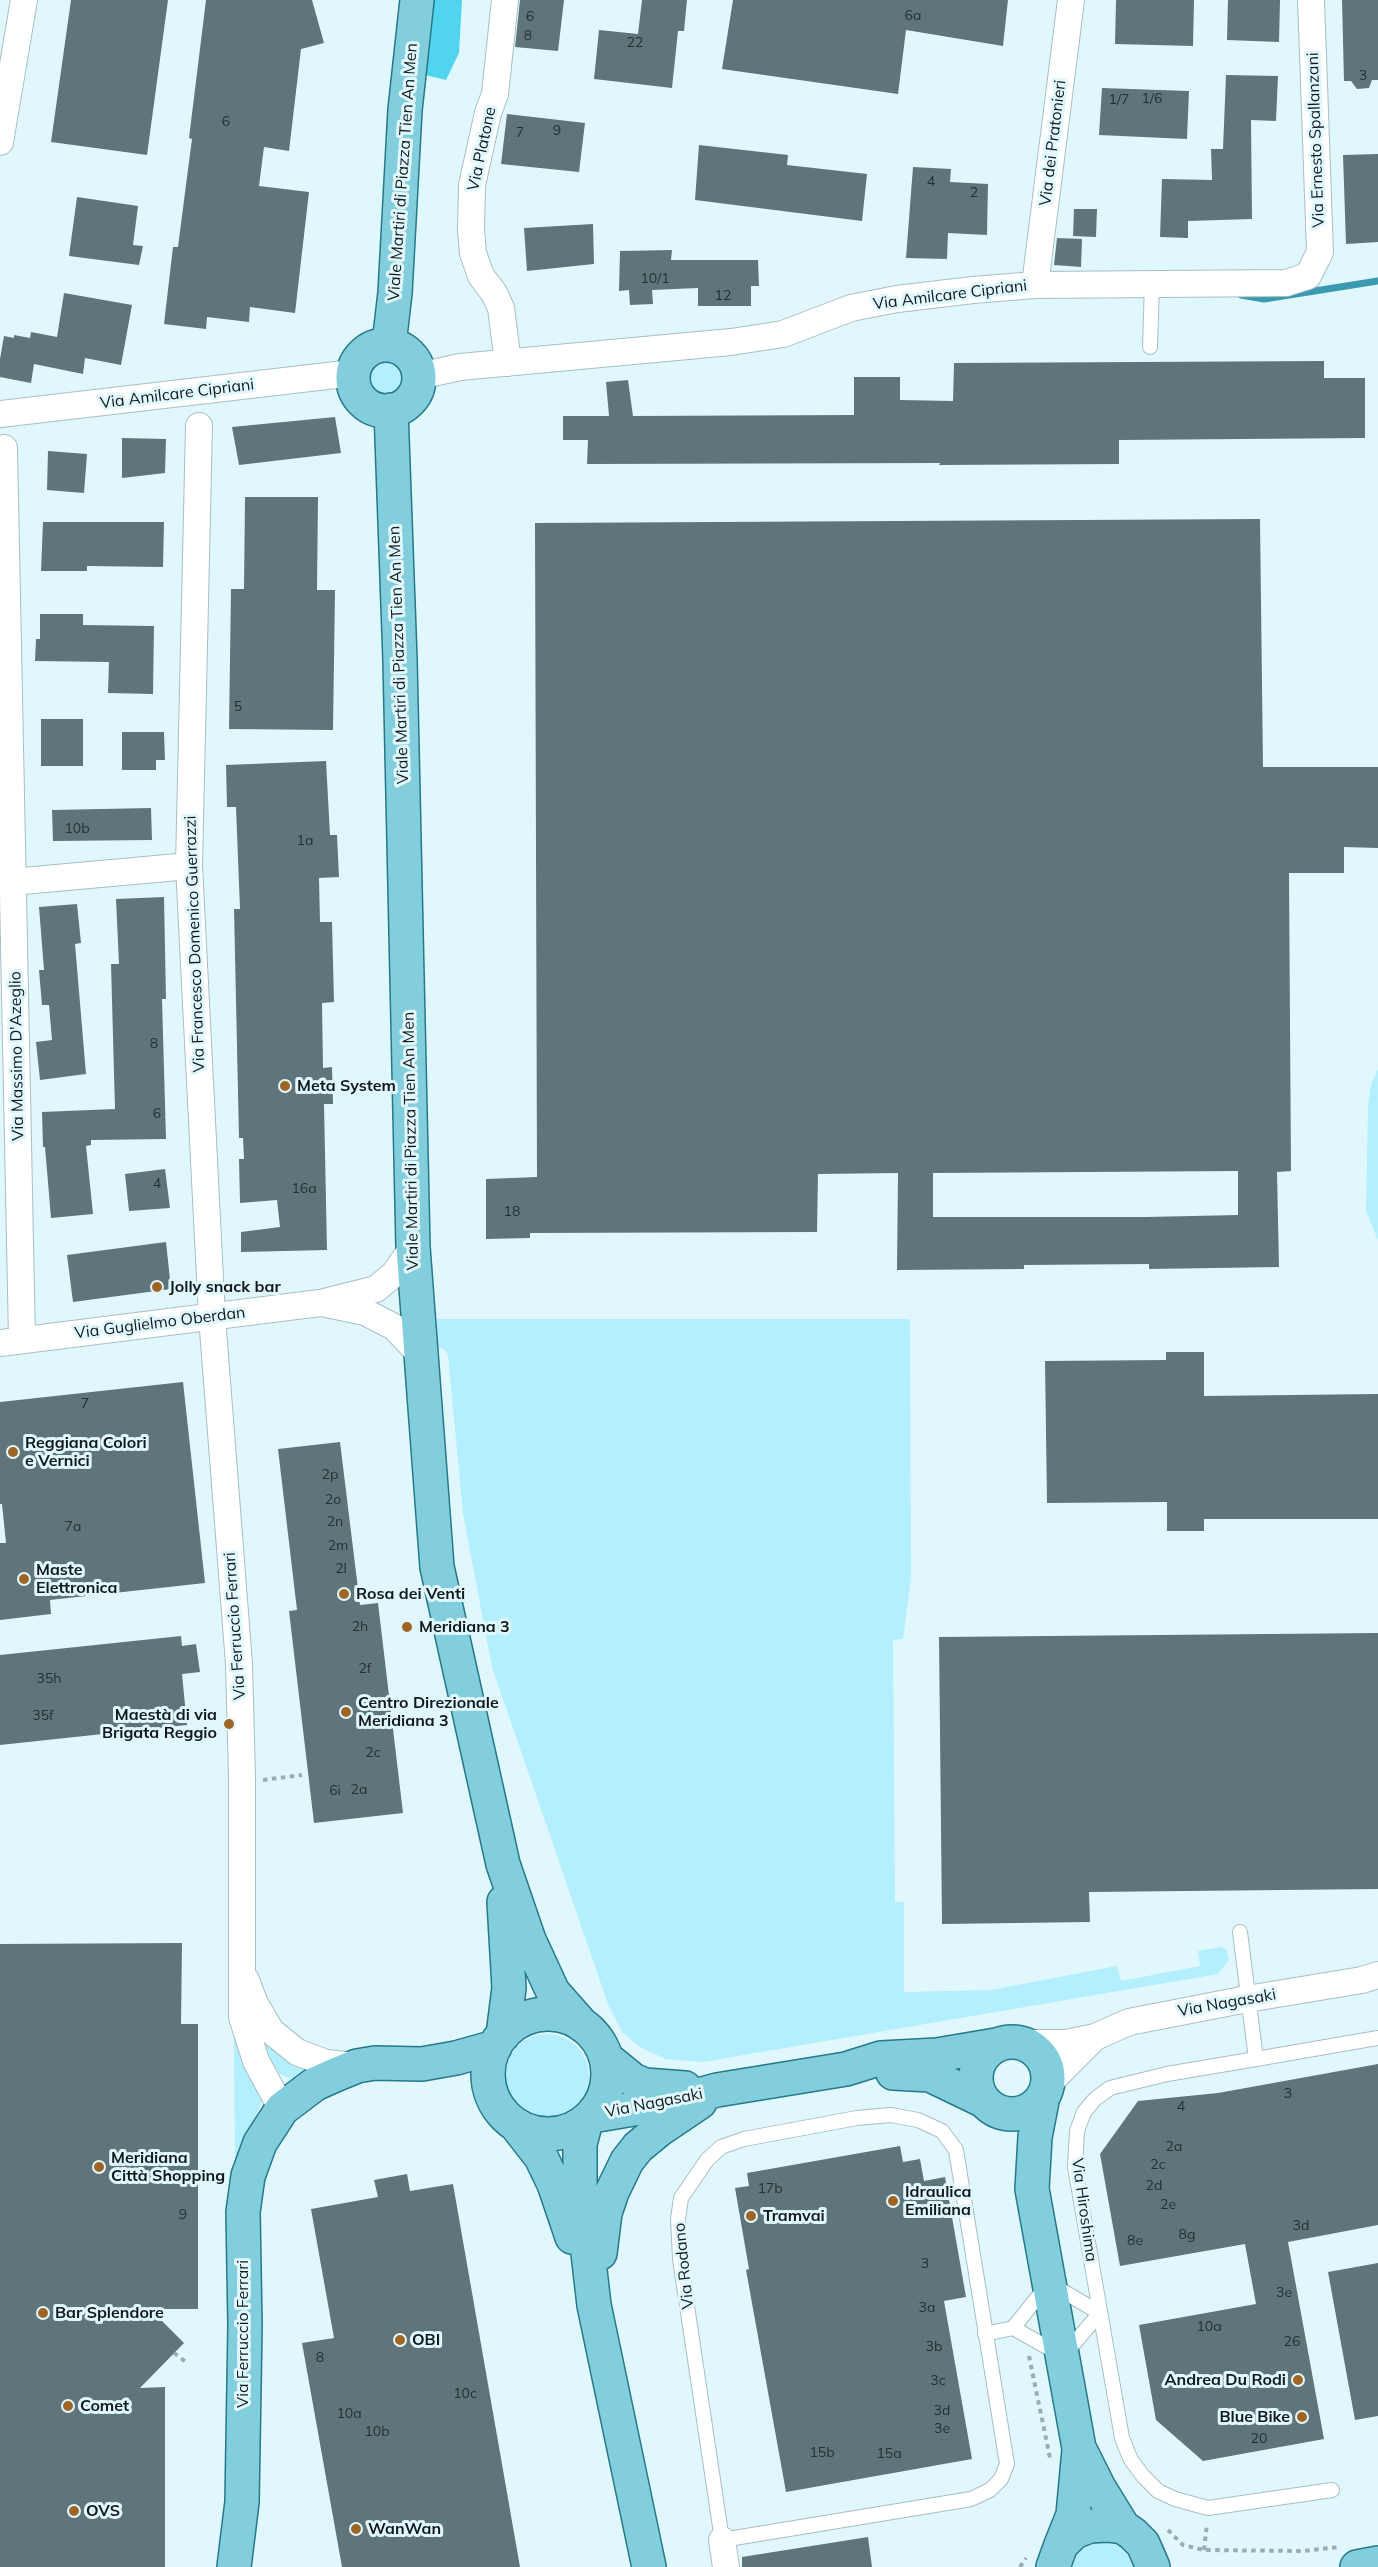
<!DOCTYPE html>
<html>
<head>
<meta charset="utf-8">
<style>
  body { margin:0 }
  canvas { display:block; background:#e0f8fd }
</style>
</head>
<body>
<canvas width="1378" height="2567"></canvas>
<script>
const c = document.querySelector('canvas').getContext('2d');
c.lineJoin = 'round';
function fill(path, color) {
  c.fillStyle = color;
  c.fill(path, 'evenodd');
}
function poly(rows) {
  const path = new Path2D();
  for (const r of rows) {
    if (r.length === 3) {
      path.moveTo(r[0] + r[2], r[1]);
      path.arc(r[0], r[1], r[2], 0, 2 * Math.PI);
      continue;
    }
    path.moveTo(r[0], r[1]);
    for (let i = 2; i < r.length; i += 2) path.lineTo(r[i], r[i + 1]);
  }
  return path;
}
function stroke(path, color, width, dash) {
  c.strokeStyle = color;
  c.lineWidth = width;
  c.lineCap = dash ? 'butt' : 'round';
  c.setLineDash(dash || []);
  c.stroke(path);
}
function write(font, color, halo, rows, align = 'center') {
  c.font = font + ' Mulish,sans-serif';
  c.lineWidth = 6;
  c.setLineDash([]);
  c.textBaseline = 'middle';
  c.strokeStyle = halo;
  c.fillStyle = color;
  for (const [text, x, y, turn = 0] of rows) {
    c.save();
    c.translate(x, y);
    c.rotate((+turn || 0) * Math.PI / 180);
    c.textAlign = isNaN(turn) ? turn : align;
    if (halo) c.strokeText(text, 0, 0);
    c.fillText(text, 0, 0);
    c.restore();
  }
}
fill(poly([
  [386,377,23],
  [1378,1069,1378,1240,1366,1211,1368,1105,1371,1084],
  [437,1319,910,1319,911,1577,903,1639,893,1640,895,1902,904,1902,904,1992,991,1990,1117,1966,1121,1981,1200,1966,1198,1951,1221,1947,1227,1950,1229,1960,1218,1974,703,2062,666,2059,641,2048,623,2033,609,2007,492,1667,463,1514,448,1355,445,1350,438,1346],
  [259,2024,315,2068,291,2079,280,2074,261,2046],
  [547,2076,42],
  [234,2035,250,2065,262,2100,235,2168],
  [1103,2540,1114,2542,1124,2548,1134,2567,1068,2567,1073,2555,1081,2547,1091,2541]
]), '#b3effe');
fill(poly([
  [432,0,462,0,459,53,446,80,425,75]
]), '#50d4f0');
stroke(poly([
  [1241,295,1264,299,1378,281]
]), '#3b9aaf', 7);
fill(poly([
  [71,0,168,0,147,155,51,142],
  [206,0,312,0,324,43,301,49,289,151,264,147,259,186,309,192,295,313,250,307,249,322,207,317,206,329,164,324,173,247,178,247,187,177,192,139,189,138],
  [520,0,564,0,558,51,515,47],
  [642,0,687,0,684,31,678,31,672,88,594,79,599,30,638,34],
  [733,0,1008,0,1003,46,906,30,898,94,722,69],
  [1116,0,1194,0,1193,46,1115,44],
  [1228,0,1280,0,1279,42,1227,40],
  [1342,0,1378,0,1378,80,1372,80,1369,88,1357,89,1351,81,1344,81],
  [1226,75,1278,76,1276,121,1251,120,1252,219,1188,221,1188,238,1160,237,1162,179,1212,180,1211,149,1223,149],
  [1102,88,1189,91,1187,139,1099,135],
  [507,114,585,123,579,172,501,164],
  [699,145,788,155,787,165,867,174,862,221,695,200],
  [1378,154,1378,242,1346,244,1343,155],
  [913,167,951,169,950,182,988,184,987,235,948,233,947,259,906,258],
  [77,197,138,206,133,245,143,246,139,265,69,256],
  [1074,209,1097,209,1096,237,1073,236],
  [593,224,594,264,527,271,524,228],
  [1057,238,1082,239,1081,267,1054,265],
  [672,250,671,260,758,260,759,286,751,286,751,306,698,306,698,288,652,290,653,304,630,305,629,290,619,291,620,251],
  [64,293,132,305,121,365,85,358,83,374,34,364,31,383,0,377,0,359,4,336,14,338,14,335,30,338,31,332,57,337],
  [1324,361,1324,378,1365,378,1365,438,1119,440,1119,464,939,465,940,463,587,464,588,440,563,440,563,416,609,416,606,382,628,380,633,416,854,415,854,377,900,377,900,400,953,401,954,363],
  [335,417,341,453,239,465,232,427],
  [122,438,166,439,165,473,122,478],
  [48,451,87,454,84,493,47,490],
  [245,497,318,497,317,590,335,590,333,730,229,729,231,589,244,589],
  [1260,519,1263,767,1378,767,1378,848,1344,847,1344,873,1289,873,1291,1171,1277,1172,1279,1267,1149,1269,1149,1264,1024,1265,1024,1269,897,1270,898,1173,818,1174,817,1232,530,1233,530,1238,486,1239,486,1179,537,1177,535,523],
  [1238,1171,1238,1215,1146,1217,933,1217,933,1173],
  [43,522,164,522,163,567,87,566,87,571,41,571],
  [40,614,83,614,83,625,154,626,153,694,108,693,109,662,35,661,36,639,40,639],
  [41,719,83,719,83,766,41,766],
  [122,732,164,732,165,760,156,760,156,770,122,770],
  [326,761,330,835,337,835,339,877,319,878,320,922,332,922,334,1002,322,1003,323,1068,332,1067,333,1104,324,1104,327,1250,241,1252,241,1232,280,1227,277,1200,240,1203,239,1159,244,1159,243,1138,239,1138,234,909,240,909,236,807,227,807,226,765],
  [151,808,152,840,53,841,52,810],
  [164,897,166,999,162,999,166,1139,91,1140,91,1145,86,1146,93,1214,51,1218,45,1147,43,1147,42,1112,115,1109,111,964,119,964,116,899],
  [77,904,81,943,75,944,86,1074,40,1080,36,1042,52,1040,49,1005,42,1005,39,970,44,970,39,907],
  [165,1169,170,1208,129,1211,125,1174],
  [166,1242,171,1289,73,1302,67,1255],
  [1166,1352,1204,1352,1204,1396,1378,1394,1378,1519,1204,1519,1204,1531,1167,1531,1167,1502,1047,1503,1045,1361,1166,1360],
  [183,1382,205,1583,50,1600,51,1614,0,1620,0,1543,6,1543,2,1504,0,1504,0,1402],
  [340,1442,360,1605,378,1603,403,1813,314,1823,289,1611,297,1610,278,1449],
  [1378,1633,1378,1889,1089,1892,1090,1922,942,1924,939,1637],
  [181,1636,182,1646,196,1644,200,1672,182,1674,187,1725,0,1745,0,1655],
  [182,1943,181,2024,198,2024,198,2309,150,2309,184,2343,140,2388,165,2387,165,2567,0,2567,0,1944],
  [1378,2064,1378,2225,1288,2242,1324,2439,1203,2461,1156,2420,1139,2325,1256,2304,1245,2244,1120,2266,1100,2154,1138,2101,1218,2093],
  [900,2146,903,2162,920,2159,924,2181,945,2177,966,2297,944,2301,972,2459,786,2492,746,2270,749,2269,735,2188,749,2186,747,2173],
  [407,2174,410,2191,453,2184,520,2567,342,2567,302,2343,334,2338,311,2209,378,2197,374,2180],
  [1378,2263,1378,2416,1355,2420,1328,2272],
  [868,2537,872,2567,742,2567,742,2557]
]), '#60757a');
const lane = poly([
  [1150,347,1152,284],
  [1240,1932,1256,2059,1167,2074,1110,2088,1095,2099,1084,2112,1077,2131,1075,2167,1122,2438,1131,2460,1143,2476,1158,2491,1175,2499,1208,2508,1332,2490],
  [1256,2059,1378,2038],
  [891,2115,918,2120,942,2131,956,2150,1007,2464,1001,2479,990,2490,971,2499,722,2540,680,2259,678,2219,681,2198,707,2160,721,2147,744,2139,857,2118,891,2115],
  [1013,2328,1049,2283,1100,2313],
  [1013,2328,1063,2356,1100,2313],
  [985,2334,1013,2328]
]);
const street = poly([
  [505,0,495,94,488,113,472,185,471,230,473,253,481,276,494,293,501,308,508,363],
  [0,142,24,0],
  [1035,285,1071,0],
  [419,376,460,367,731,342,783,334,851,308,897,299,973,290,1035,285,1286,283,1308,276,1320,252,1311,0],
  [0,414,353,373],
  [199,426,189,866,212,1317,239,1664,242,1778,242,2017,256,2061,282,2109],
  [4,448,22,1340],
  [0,883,189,866],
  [326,1304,365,1312,394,1327,419,1353],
  [0,1343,320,1303,376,1289,394,1274,413,1247],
  [246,1980,255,2004,271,2031,297,2052,326,2063,357,2066],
  [1024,2043,1066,2043,1095,2037,1129,2022,1247,1999,1362,1980,1378,1975],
  [1049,2083,1095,2037],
  [722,2540,726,2567]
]);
const primary = poly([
  [389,344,395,293,405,110,417,0],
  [386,378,33],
  [391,410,400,660,413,1247,437,1567,503,1864,529,1940,553,1992,582,2025],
  [548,2074,60],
  [503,2035,509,1988,504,1902],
  [1012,2078,36],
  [606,2058,633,2080,645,2085,685,2088],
  [893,2073,930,2075,982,2100],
  [1042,2101,1035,2137,1032,2189,1079,2448,1099,2488,1123,2527],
  [592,2116,669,2103,717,2090,846,2069,881,2058,937,2055,996,2045],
  [586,2121,580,2144,580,2184,594,2305,649,2567],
  [516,2125,541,2157,554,2184,572,2237],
  [600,2253,605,2213,612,2192,627,2161,638,2147,660,2129,700,2102],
  [1061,2545,1073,2515,1079,2450],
  [234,2567,242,2502,245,2326,243,2212,248,2176,260,2143,282,2109,315,2084,335,2075,357,2066,375,2063,422,2064,456,2058,495,2047],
  [1053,2567,1061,2545,1074,2532,1090,2526,1107,2525,1123,2527,1133,2534,1143,2544,1153,2567],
  [1357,2567,1378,2563]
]);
stroke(lane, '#a8bec4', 16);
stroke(street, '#a8bec4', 28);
stroke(primary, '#26798a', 36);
stroke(poly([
  [263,1780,302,1775],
  [174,2353,186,2362],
  [1029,2356,1050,2458],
  [1168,2530,1183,2545,1204,2550,1303,2551,1340,2547],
  [1204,2550,1207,2524],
  [1020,2567,1026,2558]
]), '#9aacb0', 4, [4.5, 4.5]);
stroke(lane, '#fff', 14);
stroke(street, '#fff', 26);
stroke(primary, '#83cedd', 33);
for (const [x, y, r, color] of [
  [285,1086,6,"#9f6524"],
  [157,1287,6,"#9f6524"],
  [13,1452,6,"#9f6524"],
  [24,1579,6,"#9f6524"],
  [344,1594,6,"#9f6524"],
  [407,1627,6,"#9f6524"],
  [346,1712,6,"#9f6524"],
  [229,1724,6,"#9f6524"],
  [99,2167,6,"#9f6524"],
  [893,2201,6,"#9f6524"],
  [751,2216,6,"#9f6524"],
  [43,2313,6,"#9f6524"],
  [400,2340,6,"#9f6524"],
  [1298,2380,6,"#9f6524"],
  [68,2406,6,"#9f6524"],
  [1302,2417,6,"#9f6524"],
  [74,2511,6,"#9f6524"],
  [356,2529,6,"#9f6524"]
]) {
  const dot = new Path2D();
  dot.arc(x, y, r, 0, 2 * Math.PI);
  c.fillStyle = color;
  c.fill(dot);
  stroke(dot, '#e0f8fd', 2);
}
write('14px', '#253033', null, [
  ["6a",913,16],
  ["6",530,17],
  ["8",528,36],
  ["22",635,43],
  ["3",1363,76],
  ["1/6",1152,99],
  ["1/7",1119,100],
  ["6",226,122],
  ["9",557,131],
  ["7",520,133],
  ["4",931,182],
  ["2",974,193],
  ["10/1",655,279],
  ["12",723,296],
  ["5",238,707],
  ["10b",77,829],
  ["1a",305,841],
  ["8",154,1044],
  ["6",157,1114],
  ["4",157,1184],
  ["16a",304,1189],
  ["18",512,1212],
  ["7",85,1404],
  ["2p",330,1475],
  ["2o",333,1500],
  ["2n",335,1522],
  ["7a",73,1527],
  ["2m",338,1546],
  ["2l",341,1569],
  ["2h",360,1627],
  ["2f",365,1669],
  ["35h",49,1679],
  ["35f",43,1716],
  ["2c",373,1753],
  ["2a",359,1790],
  ["6i",335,1791],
  ["3",1288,2094],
  ["4",1181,2107],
  ["2a",1174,2147],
  ["2c",1158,2165],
  ["2d",1154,2186],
  ["17b",770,2189],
  ["2e",1168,2205],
  ["9",183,2215],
  ["3d",1301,2226],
  ["8g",1187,2235],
  ["8e",1135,2241],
  ["3",925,2264],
  ["3e",1284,2293],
  ["3a",927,2308],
  ["10a",1209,2327],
  ["26",1292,2342],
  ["3b",934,2347],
  ["8",320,2358],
  ["3c",938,2381],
  ["10c",465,2394],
  ["3d",942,2411],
  ["10a",349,2414],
  ["3e",942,2429],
  ["10b",377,2432],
  ["20",1259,2439],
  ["15b",822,2453],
  ["15a",889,2454]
]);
write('16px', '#11191b', '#e0f8fd', [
  ["Via Ernesto Spallanzani",1316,140,-92],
  ["Via dei Pratonieri",1053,143,-83],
  ["Via Platone",482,149,-78],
  ["Viale Martiri di Piazza Tien An Men",403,172,-86],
  ["Via Amilcare Cipriani",950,295,-7],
  ["Via Amilcare Cipriani",177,394,-7],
  ["Viale Martiri di Piazza Tien An Men",399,655,-92],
  ["Via Francesco Domenico Guerrazzi",195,944,-92],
  ["Via Massimo D'Azeglio",17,1056,-91],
  ["Viale Martiri di Piazza Tien An Men",411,1141,-91],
  ["Via Guglielmo Oberdan",160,1323,-7],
  ["Via Ferruccio Ferrari",235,1626,-94],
  ["Via Nagasaki",1227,2003,-10],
  ["Via Nagasaki",654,2103,-11],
  ["Via Hiroshima",1084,2210,82],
  ["Via Rodano",684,2266,-96],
  ["Via Ferruccio Ferrari",243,2334,-90]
]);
write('bold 16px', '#11191b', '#e0f8fd', [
  ["Meta System",297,1086],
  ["Jolly snack bar",169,1287],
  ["Reggiana Colori",25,1443],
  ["e Vernici",25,1461],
  ["Maste",36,1570],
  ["Elettronica",36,1588],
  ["Rosa dei Venti",356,1594],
  ["Meridiana 3",419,1627],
  ["Centro Direzionale",358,1703],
  ["Meridiana 3",358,1721],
  ["Maestà di via",217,1715,"right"],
  ["Brigata Reggio",217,1733,"right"],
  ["Meridiana",111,2158],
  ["Città Shopping",111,2176],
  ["Idraulica",905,2192],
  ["Emiliana",905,2210],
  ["Tramvai",763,2216],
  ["Bar Splendore",55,2313],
  ["OBI",412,2340],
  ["Andrea Du Rodi",1286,2380,"right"],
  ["Comet",80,2406],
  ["Blue Bike",1290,2417,"right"],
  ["OVS",86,2511],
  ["WanWan",368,2529]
], 'left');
</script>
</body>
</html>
